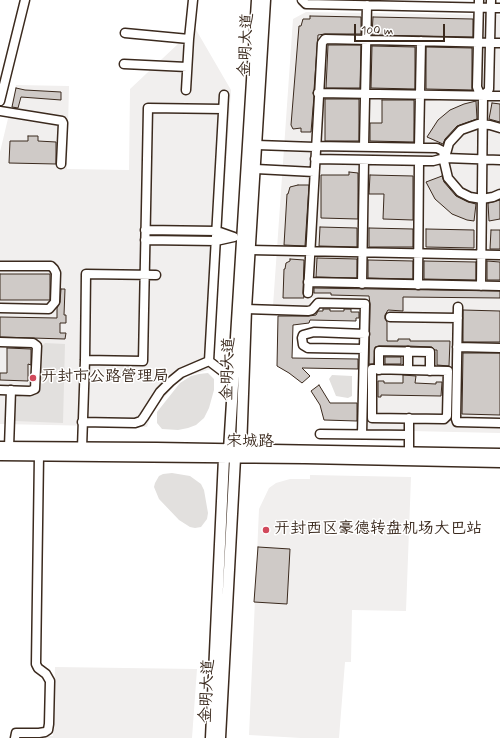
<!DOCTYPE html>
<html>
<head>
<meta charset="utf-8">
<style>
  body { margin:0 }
  #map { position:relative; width:500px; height:738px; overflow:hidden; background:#fff; font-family:Mynerve,sans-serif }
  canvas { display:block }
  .scale { position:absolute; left:354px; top:24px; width:91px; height:18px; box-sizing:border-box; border:2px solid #3b2a1e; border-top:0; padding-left:5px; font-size:12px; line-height:14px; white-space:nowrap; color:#3b2a1e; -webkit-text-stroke:3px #fff; paint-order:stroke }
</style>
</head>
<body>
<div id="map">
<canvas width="500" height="738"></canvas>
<div class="scale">100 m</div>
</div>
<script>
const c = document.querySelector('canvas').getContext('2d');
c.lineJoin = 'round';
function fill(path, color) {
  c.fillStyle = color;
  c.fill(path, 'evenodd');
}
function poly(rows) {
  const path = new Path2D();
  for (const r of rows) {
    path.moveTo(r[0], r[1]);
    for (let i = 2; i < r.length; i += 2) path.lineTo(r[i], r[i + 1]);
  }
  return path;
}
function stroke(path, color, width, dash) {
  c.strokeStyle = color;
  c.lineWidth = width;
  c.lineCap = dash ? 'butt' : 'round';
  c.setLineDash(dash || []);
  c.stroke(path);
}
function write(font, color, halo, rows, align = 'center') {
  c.font = font + ' Mynerve,"LXGW WenKai TC",sans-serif';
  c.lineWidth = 3;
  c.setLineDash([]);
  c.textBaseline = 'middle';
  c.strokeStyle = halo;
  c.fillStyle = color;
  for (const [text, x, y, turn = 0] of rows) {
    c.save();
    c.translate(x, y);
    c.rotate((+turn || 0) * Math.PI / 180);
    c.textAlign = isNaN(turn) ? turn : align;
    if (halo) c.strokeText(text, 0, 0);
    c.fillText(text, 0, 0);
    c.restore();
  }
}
fill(poly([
  [306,12,500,15,500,433,365,430,367,299,311,298,310,307,273,306,293,19],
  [195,28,231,90,213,369,208,370,188,376,175,385,159,403,150,417,147,427,0,424,0,152,16,85,69,86,67,169,129,170,130,89],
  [310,475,411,477,406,611,352,610,351,662,345,662,339,738,301,738,249,735,259,509,269,488,276,483,290,479,310,479],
  [55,667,197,669,192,738,18,738,18,736,53,736]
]), '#f1efee');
fill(poly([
  [45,343,65,344,63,423,15,421,15,402,17,398,20,395,26,393,40,393,42,346],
  [208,373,214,379,214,390,209,408,204,418,196,425,188,428,178,430,162,429,157,423,157,412,180,383,191,376,199,374],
  [332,375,352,376,352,396,348,398,336,396,329,379],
  [172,473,190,476,201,484,204,490,208,513,207,519,201,527,195,528,190,527,179,520,159,499,154,487,155,483,159,476,163,474]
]), '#e2e0de');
const building = poly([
  [310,16,361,17,361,34,325,34,318,35,314,90,313,93,314,96,311,132,301,132,301,128,293,129,291,125,299,26,301,26,303,19,310,19,310,16],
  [373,17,473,19,473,37,372,35,373,17],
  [328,45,361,45,360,88,326,88,328,45],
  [372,46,415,47,415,89,371,88,372,46],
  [426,47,472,48,472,90,426,89,426,47],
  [16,88,25,90,61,92,61,100,21,97,18,108,12,107,16,88],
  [325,99,359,99,359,141,325,141,325,99],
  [382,100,414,100,414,142,370,141,370,123,382,123,382,100],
  [476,101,477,119,457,126,445,139,443,144,427,137,438,120,450,110,464,104,476,101],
  [492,103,500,104,500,122,489,119,492,103],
  [28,136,38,136,38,141,56,142,56,164,9,163,10,141,28,141,28,136],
  [349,172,358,173,358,219,321,218,321,175,349,175,349,172],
  [370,175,413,176,413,220,383,219,384,194,369,194,370,175],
  [442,176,444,182,456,196,468,202,476,204,474,221,467,220,452,214,435,199,426,182,442,176],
  [298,185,309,185,305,246,284,245,287,194,288,194,290,187,298,185],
  [500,200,500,219,489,221,488,203,500,200],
  [320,227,357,228,357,247,319,246,320,227],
  [369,228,413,229,413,247,369,247,369,228],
  [426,229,474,230,474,248,426,247,426,229],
  [491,230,500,230,500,249,490,249,491,230],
  [317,258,357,259,357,278,316,277,317,258],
  [290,259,304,260,303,293,304,298,283,298,284,269,285,269,286,263,290,261,290,259],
  [368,260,413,261,413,279,368,278,368,260],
  [424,261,476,262,476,280,424,279,424,261],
  [487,261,500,262,500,280,487,280,487,261],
  [0,274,50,274,50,300,0,300,0,274],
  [314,288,500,291,500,298,403,297,403,311,388,310,385,315,385,319,387,322,387,341,398,341,398,339,410,339,410,341,450,341,449,366,437,365,437,350,435,350,432,347,408,346,379,346,375,347,374,364,369,364,370,304,369,296,331,295,331,293,314,293,314,288],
  [61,289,65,289,64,315,66,315,66,323,60,323,60,333,66,333,65,339,0,337,0,317,57,318,57,308,60,302,61,289],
  [323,309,330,309,330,311,344,311,344,309,351,309,351,312,359,312,359,318,356,318,356,321,310,320,309,323,293,325,292,358,358,359,358,369,302,368,310,376,302,383,289,373,277,366,278,316,309,316,316,315,318,311,323,311,323,309],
  [463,310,500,311,500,342,463,342,463,310],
  [7,348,31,349,31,365,28,364,28,381,0,380,0,373,7,373,7,348],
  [463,353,500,353,500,415,462,414,463,353],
  [385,357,401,357,401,364,385,364,385,357],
  [403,375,416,376,415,383,436,384,436,382,442,382,441,396,381,395,381,397,378,397,378,381,384,381,384,383,403,383,403,375],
  [319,385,330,403,357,403,357,421,324,420,320,405,311,391,319,385],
  [258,547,290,549,287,604,254,602,258,547]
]);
fill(building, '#cfcac7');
stroke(building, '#3b2a1e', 1);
const minor = poly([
  [302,0,306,4,500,8],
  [479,0,477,87,479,92,483,95],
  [125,33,189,39],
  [124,64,187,67],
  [186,90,189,39,193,0],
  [318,93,500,96],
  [0,101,25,0],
  [0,111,62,121,63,123,61,164],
  [500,128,490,125,478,124,461,130,449,143,444,161,448,178,460,192,470,197,482,199,493,197,500,194],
  [257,145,315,147],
  [315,146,437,148,443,151,444,157],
  [364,146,367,5],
  [419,147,421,41],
  [315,159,433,161,445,158,500,160],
  [256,169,314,172],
  [145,240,216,241,234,237,217,231,145,230],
  [250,250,500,255],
  [0,266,51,266,54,269,56,273,55,302,49,309,0,308],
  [308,282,500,286],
  [362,284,364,160],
  [418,285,419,161],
  [481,286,483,95,488,91,489,89,491,0],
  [308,293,322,43,325,39,500,43],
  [458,307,456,419,457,422,500,423],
  [246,309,308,311,312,310,318,303,365,304,362,434],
  [390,317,458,318],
  [0,342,33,343,37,346,35,389,30,391,0,390],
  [457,347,500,348],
  [364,349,308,348,303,345,302,338,303,335,314,332,365,334],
  [85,360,143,361,148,108,223,109],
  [209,361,226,374],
  [372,369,448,371,447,416,444,419,372,418,372,369],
  [379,370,379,351,430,352,430,371],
  [408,370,408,351],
  [82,422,135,423,141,421,144,417,160,392,170,382,181,373,209,361,224,95],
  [320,434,409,435],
  [9,447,11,390],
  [82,448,85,360,86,274,156,275],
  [409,453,409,418],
  [15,738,16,733,39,733,45,732,48,730,49,724,50,681,46,674,38,668,36,664,39,455]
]);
const major = poly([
  [0,447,157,448,500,454],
  [0,455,305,458,500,462],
  [211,738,224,458,229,450,257,0],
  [220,738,235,458,241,450,246,309,265,0]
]);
stroke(minor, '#3b2a1e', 11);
stroke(major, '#3b2a1e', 13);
stroke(minor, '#fff', 8);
stroke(major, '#fff', 10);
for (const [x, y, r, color] of [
  [33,378,4,"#d1495b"],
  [266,530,4,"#d1495b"]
]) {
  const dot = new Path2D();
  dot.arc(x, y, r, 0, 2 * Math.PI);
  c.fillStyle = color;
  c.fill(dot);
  stroke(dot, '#fff', 1.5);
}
write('16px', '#3b2a1e', '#fff', [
  ["金明大道",247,45,-87],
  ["金明大道",229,369,-88],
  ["宋城路",250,443],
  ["金明大道",208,691,-87]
]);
write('16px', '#3b2a1e', '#fff', [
  ["开封市公路管理局",41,378],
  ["开封西区豪德转盘机场大巴站",274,530]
], 'left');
</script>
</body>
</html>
